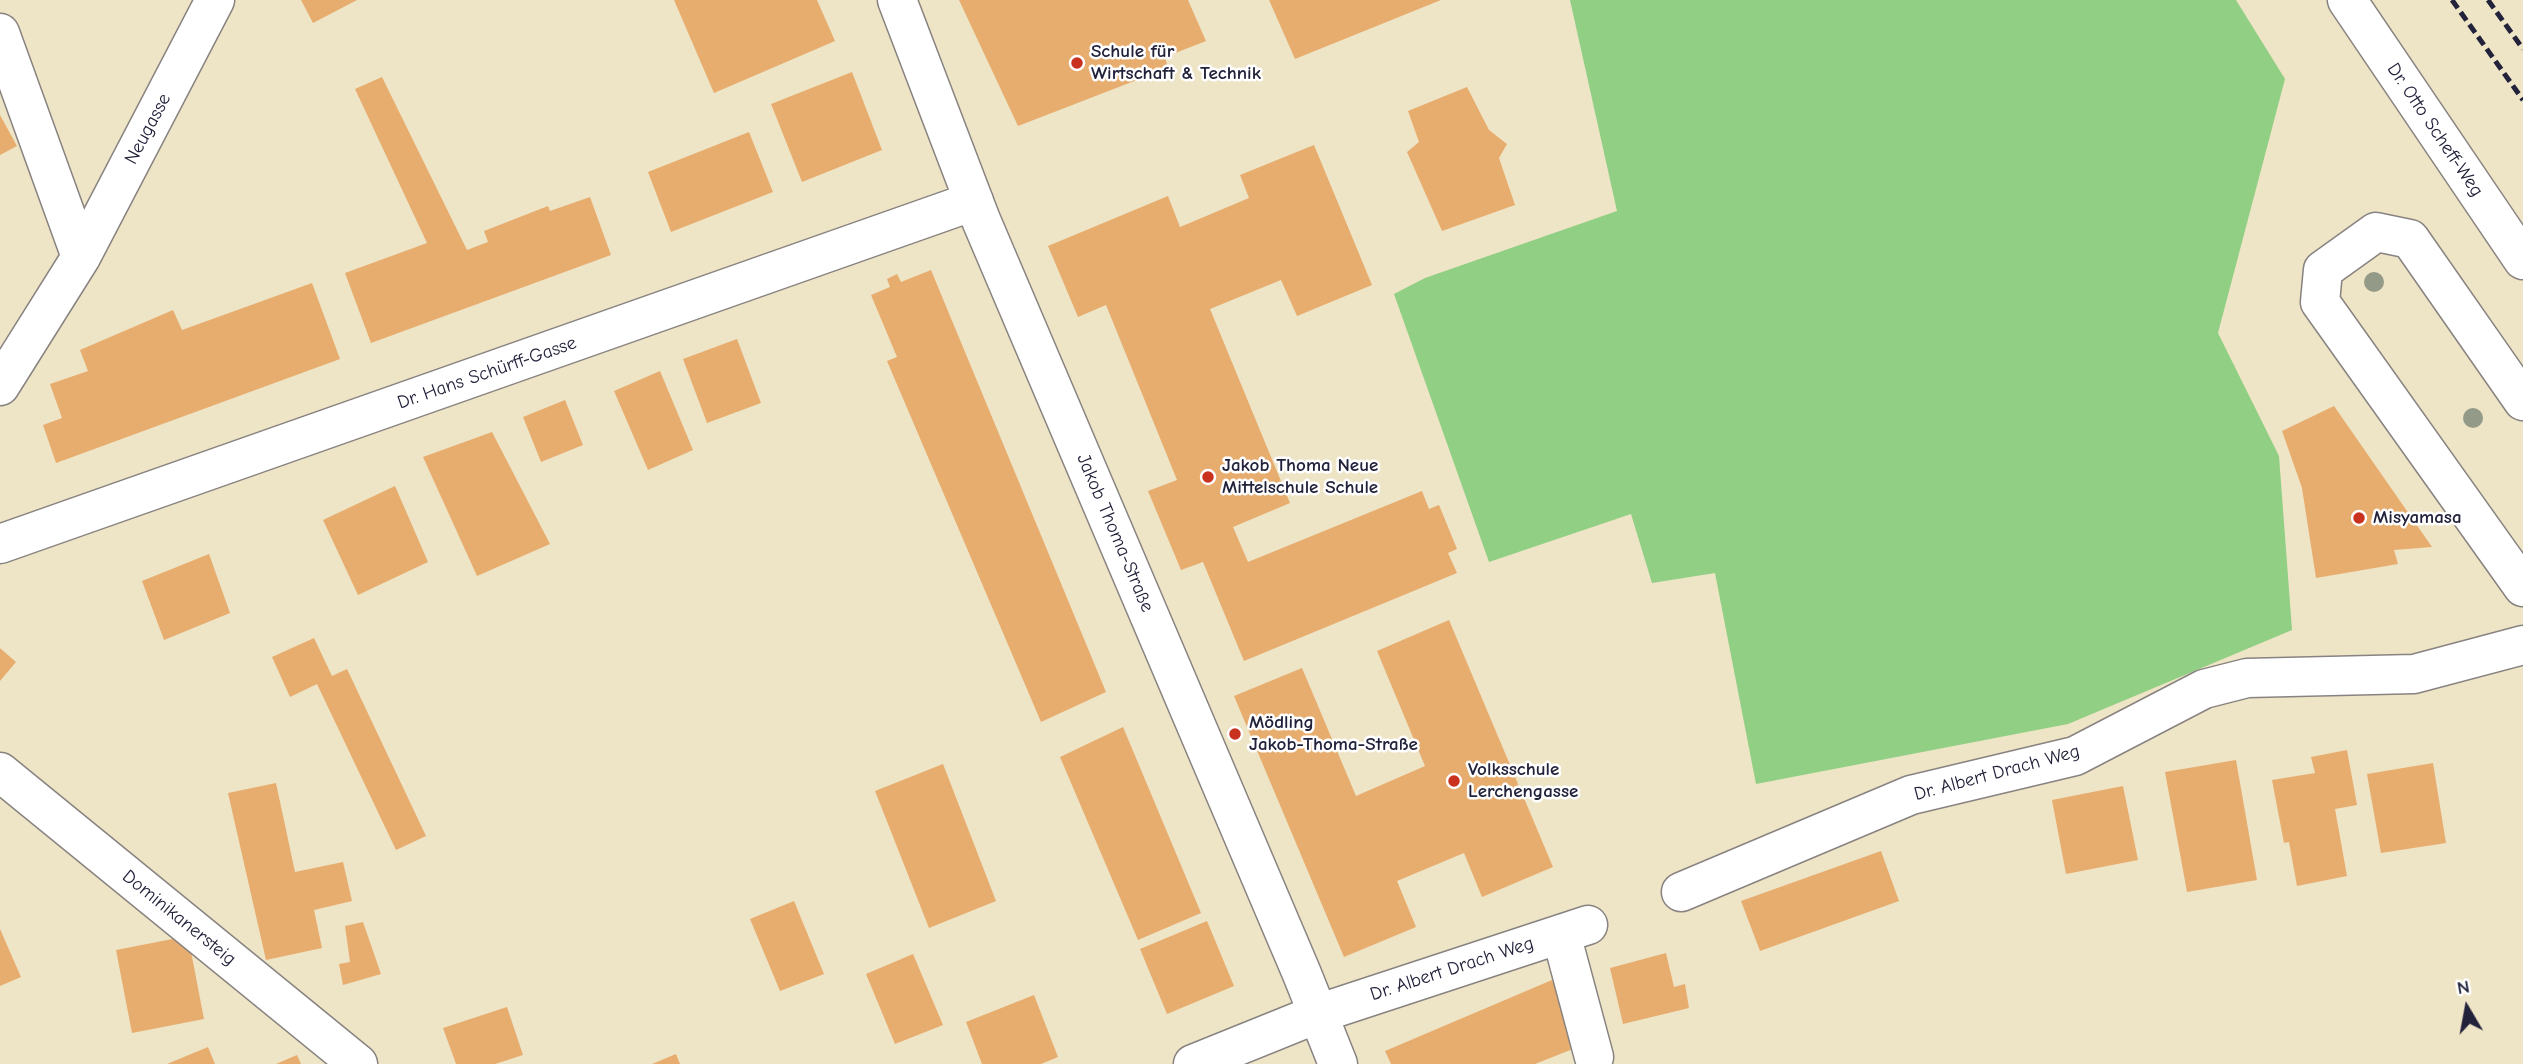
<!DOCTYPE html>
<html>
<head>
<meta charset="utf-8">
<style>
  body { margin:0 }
  #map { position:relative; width:2523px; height:1064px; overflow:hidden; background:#eee4c6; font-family:"Comic Neue",sans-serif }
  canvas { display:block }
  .north { position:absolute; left:2432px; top:973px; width:70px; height:70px; -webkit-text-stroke:5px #fff; paint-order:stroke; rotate:350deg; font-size:19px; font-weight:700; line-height:28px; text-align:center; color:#22223b }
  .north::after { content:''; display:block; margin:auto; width:24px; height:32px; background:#22223b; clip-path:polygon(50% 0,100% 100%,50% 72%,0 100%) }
</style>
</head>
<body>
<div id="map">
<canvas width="2523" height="1064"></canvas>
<div class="north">N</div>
</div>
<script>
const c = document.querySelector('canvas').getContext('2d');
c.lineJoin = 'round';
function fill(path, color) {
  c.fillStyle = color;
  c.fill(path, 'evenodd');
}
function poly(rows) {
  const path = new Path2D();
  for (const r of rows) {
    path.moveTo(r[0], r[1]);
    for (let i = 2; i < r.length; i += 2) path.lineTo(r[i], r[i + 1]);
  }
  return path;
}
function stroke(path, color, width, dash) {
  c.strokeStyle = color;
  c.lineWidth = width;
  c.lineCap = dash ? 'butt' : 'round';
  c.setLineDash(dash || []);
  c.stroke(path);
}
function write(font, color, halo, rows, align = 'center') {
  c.font = font + ' "Comic Neue",sans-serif';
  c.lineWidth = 5;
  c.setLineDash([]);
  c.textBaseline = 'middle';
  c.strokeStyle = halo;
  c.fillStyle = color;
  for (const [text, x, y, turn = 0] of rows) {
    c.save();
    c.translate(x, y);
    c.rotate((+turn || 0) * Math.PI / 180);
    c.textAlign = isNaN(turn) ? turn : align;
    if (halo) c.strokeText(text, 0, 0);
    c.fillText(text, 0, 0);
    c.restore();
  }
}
fill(poly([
  [1570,0,2236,0,2285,79,2218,333,2279,456,2292,630,2068,724,1756,784,1715,573,1652,583,1631,514,1489,562,1394,294,1425,278,1617,211]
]), '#91cf84');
fill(poly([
  [301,0,357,0,313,23],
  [674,0,817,0,835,41,714,93],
  [959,0,1188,0,1206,41,1165,57,1168,68,1018,126],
  [1269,0,1441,0,1295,59],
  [852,72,882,150,802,182,771,104],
  [382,77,467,250,488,242,484,231,548,206,550,211,590,197,611,255,371,343,345,273,427,243,355,89],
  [1467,87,1489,130,1507,144,1499,158,1515,205,1442,231,1407,152,1419,142,1408,111],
  [0,115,17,146,0,155],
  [749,132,773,192,671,232,648,172],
  [1314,145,1372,285,1297,316,1281,280,1210,309,1290,503,1233,527,1248,562,1422,491,1429,509,1439,505,1457,549,1448,553,1457,573,1244,661,1203,562,1181,570,1148,491,1177,480,1106,305,1078,317,1048,246,1168,196,1180,227,1249,198,1240,175],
  [931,270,1106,692,1041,722,887,361,897,357,871,295,890,287,887,279,897,274,901,282],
  [312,283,340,359,56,463,43,425,62,418,50,384,88,371,80,350,173,310,182,330],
  [737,339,761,403,707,423,683,359],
  [660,371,693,450,648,470,614,391],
  [565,400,583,445,541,462,523,417],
  [2334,406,2432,547,2394,550,2398,564,2316,578,2302,488,2282,431],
  [492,432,550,544,477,576,423,457],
  [395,486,428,562,358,595,323,520],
  [209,554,230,613,164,640,142,581],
  [1449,620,1553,867,1482,897,1464,853,1397,881,1416,927,1344,957,1234,696,1302,668,1356,796,1425,766,1377,651],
  [314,638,332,676,347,669,426,836,396,850,317,684,290,697,272,657],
  [0,648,16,662,0,681],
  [1123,727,1201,913,1138,940,1060,757],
  [2347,750,2357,805,2335,809,2347,876,2297,886,2289,842,2284,843,2272,780,2315,773,2311,757],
  [2236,760,2257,880,2187,892,2165,772],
  [2433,763,2446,843,2381,853,2367,774],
  [943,764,996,901,929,928,875,791],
  [276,783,295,872,343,862,352,901,314,910,322,948,266,960,228,793],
  [2123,786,2138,860,2066,874,2052,800],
  [1881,851,1899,901,1760,951,1741,901],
  [794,901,824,974,780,991,750,919],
  [1207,921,1234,986,1167,1014,1140,949],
  [363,922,381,974,343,985,339,964,350,962,345,926],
  [0,929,21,977,0,986],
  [188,936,204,1019,132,1033,116,950],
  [1666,953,1674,987,1685,984,1689,1008,1623,1024,1610,968],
  [913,954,943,1025,895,1044,866,974],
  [1552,980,1583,1045,1535,1064,1391,1064,1385,1051],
  [1034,995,1058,1057,1041,1064,982,1064,966,1022],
  [507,1007,523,1055,495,1064,456,1064,443,1028],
  [208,1047,215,1064,167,1064],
  [676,1054,680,1064,652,1064],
  [297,1055,301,1064,276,1064]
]), '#e7ad6f');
const minor = poly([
  [897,0,981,220,1302,974,1338,1064],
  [2347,0,2523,260],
  [0,33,81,257],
  [0,386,81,257,215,0],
  [2523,401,2410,239,2376,232,2323,270,2320,302,2523,587],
  [0,544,974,201],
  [0,772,358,1064],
  [1681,892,1911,795,2075,756,2204,689,2247,678,2414,674,2523,645],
  [1561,934,1594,1057],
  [1193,1064,1317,1014,1588,925]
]);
stroke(minor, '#888380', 41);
stroke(minor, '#fff', 38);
stroke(poly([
  [2452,0,2523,100],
  [2488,0,2523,49]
]), '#22223b', 5, [10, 5]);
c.fillStyle = '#939b88';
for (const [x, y] of [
  [2374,282],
  [2473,418]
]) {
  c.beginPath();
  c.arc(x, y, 10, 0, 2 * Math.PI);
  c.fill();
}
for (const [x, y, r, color] of [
  [1077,63,7,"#c8321e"],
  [1208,477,7,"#c8321e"],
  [2359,518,7,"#c8321e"],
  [1235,734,7,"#c8321e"],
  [1454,781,7,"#c8321e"]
]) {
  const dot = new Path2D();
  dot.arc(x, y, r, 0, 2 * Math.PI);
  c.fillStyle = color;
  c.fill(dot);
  stroke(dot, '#fff', 2.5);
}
write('bold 19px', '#22223b', '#fff', [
  ["Schule für",1091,52],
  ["Wirtschaft & Technik",1091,74],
  ["Jakob Thoma Neue",1222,466],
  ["Mittelschule Schule",1222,488],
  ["Misyamasa",2373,518],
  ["Mödling",1249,723],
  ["Jakob-Thoma-Straße",1249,745],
  ["Volksschule",1468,770],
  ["Lerchengasse",1468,792]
], 'left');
write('19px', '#22223b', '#fff', [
  ["Neugasse",148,129,-62],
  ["Dr. Otto Scheff-Weg",2435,130,56],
  ["Dr. Hans Schürff-Gasse",487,373,-19],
  ["Jakob Thoma-Straße",1115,533,67],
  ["Dr. Albert Drach Weg",1997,773,-15],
  ["Dominikanersteig",179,918,39],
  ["Dr. Albert Drach Weg",1452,969,-18]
]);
</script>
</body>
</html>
